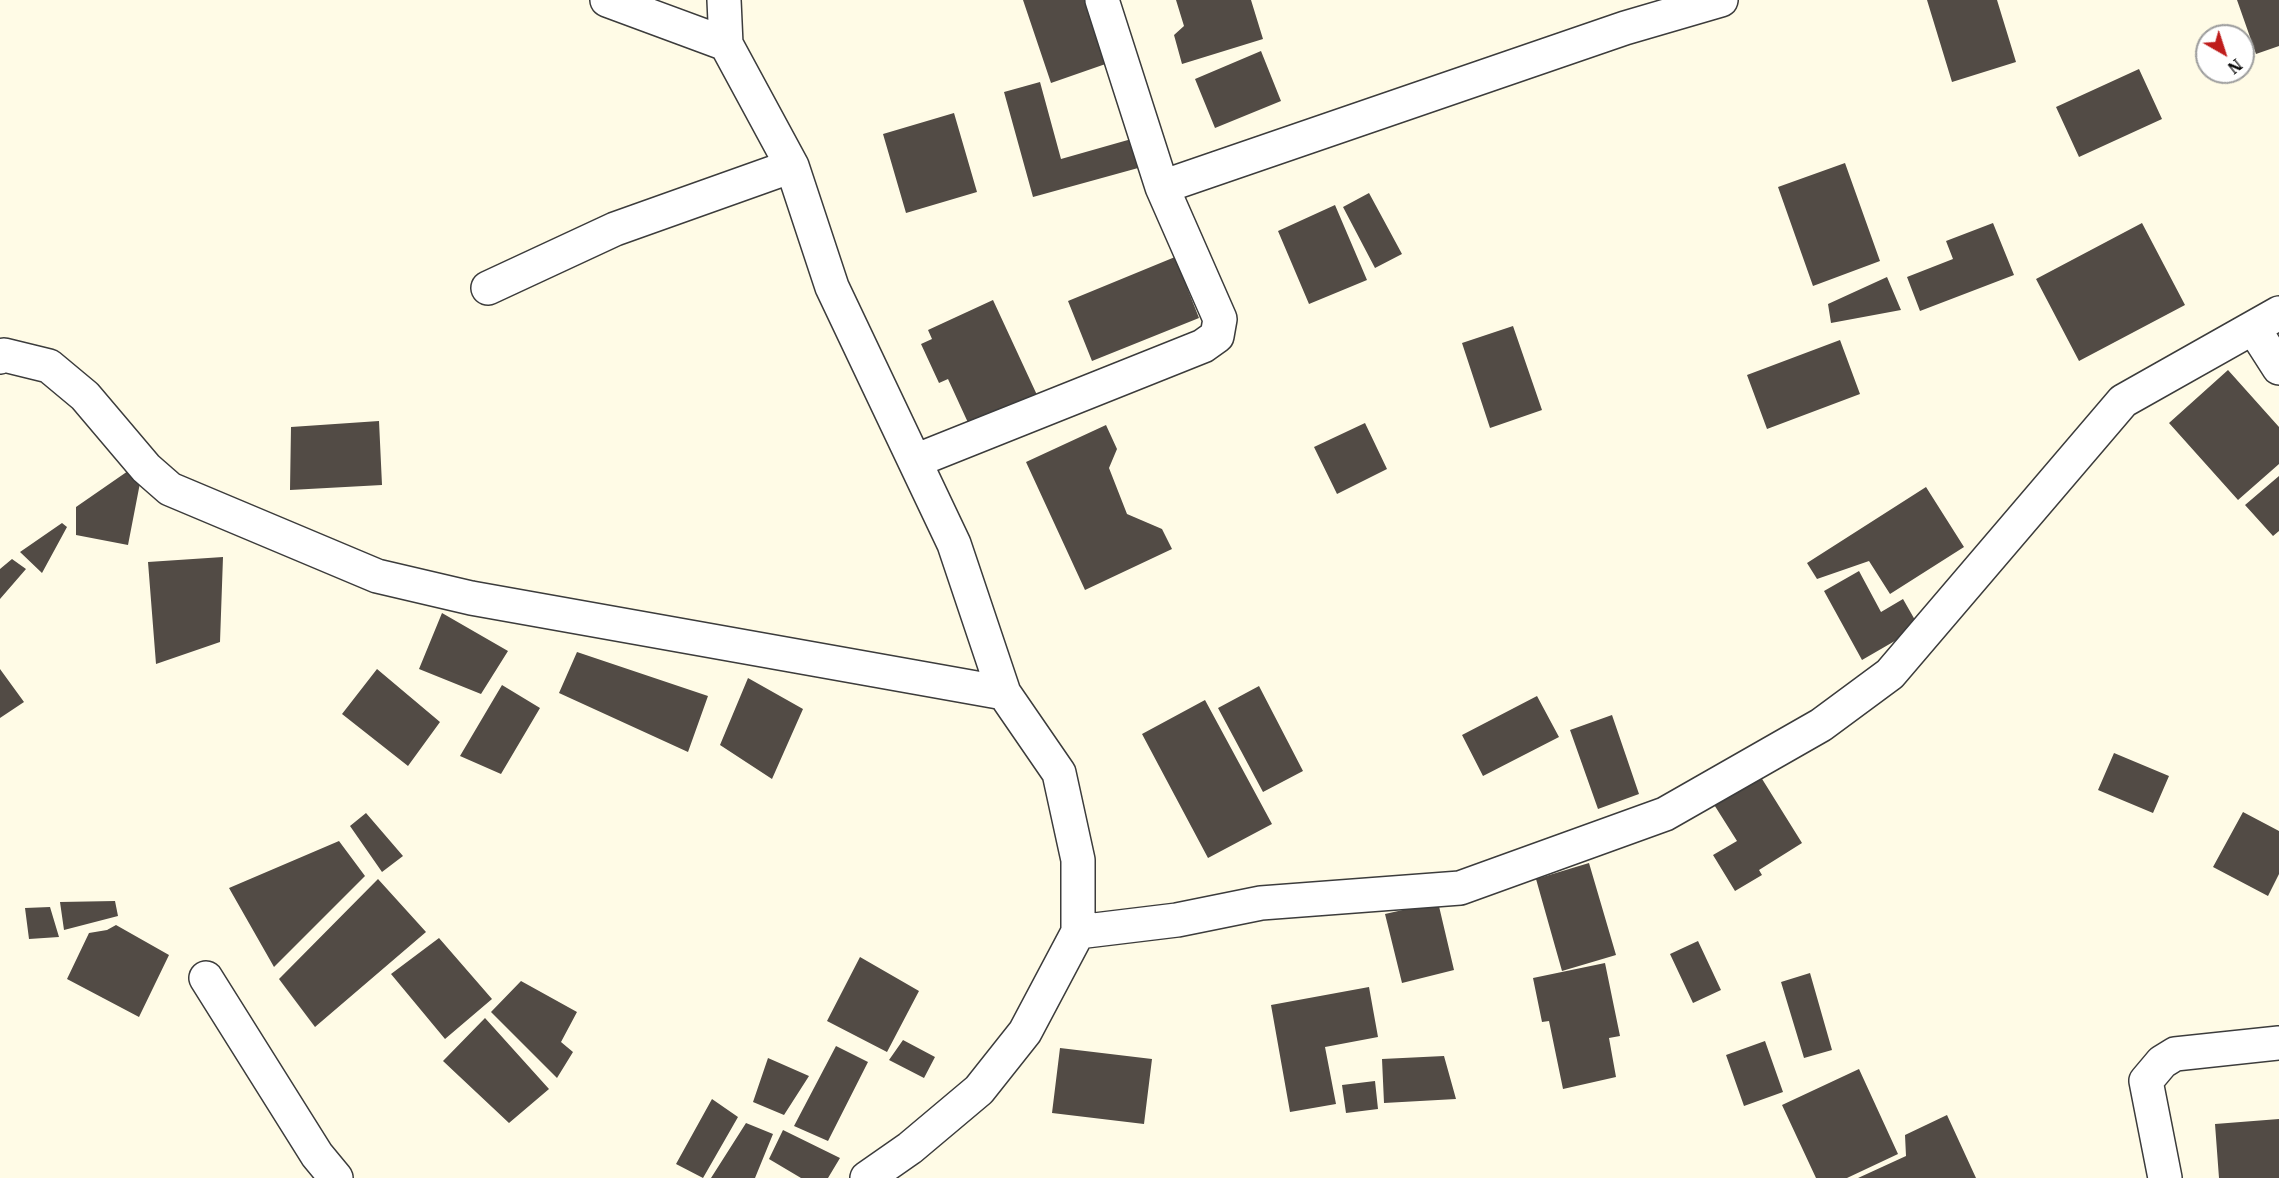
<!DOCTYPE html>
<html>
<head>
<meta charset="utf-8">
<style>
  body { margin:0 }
  #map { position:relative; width:2279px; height:1178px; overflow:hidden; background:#fffbe6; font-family:"IBM Plex Serif",serif }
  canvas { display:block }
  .north { position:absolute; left:2195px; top:24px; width:60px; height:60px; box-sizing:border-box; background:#fff; border:2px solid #9d9d9d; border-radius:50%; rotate:141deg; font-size:16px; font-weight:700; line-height:24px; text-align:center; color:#090909 }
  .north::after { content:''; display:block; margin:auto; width:21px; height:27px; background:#bf1d1c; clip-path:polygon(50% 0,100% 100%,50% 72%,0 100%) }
</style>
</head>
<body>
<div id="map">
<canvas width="2279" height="1178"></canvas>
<div class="north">N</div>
</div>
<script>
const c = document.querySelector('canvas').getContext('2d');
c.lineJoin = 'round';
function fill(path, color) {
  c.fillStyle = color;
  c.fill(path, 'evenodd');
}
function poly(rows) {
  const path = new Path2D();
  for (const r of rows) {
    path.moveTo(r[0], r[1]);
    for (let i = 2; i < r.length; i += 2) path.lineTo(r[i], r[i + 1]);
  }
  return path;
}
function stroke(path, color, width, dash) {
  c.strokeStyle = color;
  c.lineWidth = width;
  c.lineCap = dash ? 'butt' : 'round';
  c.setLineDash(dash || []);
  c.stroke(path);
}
fill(poly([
  [1023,0,1097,0,1117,60,1051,83],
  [1176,0,1251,0,1263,39,1182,64,1174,35,1184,26],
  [1927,0,1997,0,2016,62,1952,82],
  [2237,0,2279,0,2279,46,2256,54],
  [1261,51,1281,101,1215,128,1195,79],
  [2139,69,2162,119,2079,157,2056,107],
  [1040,82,1061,159,1142,136,1149,165,1033,197,1004,92],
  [954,113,977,192,906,213,883,134],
  [1845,163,1880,261,1813,286,1778,187],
  [1369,193,1402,254,1375,268,1343,207],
  [1335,205,1367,280,1309,304,1278,231],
  [1993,223,2014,275,1920,311,1907,277,1953,259,1946,241],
  [2142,223,2185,305,2079,361,2036,279],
  [1175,257,1199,318,1092,361,1068,301],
  [1887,277,1901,310,1831,323,1828,304],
  [993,300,1037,395,970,427,948,379,939,383,921,344,932,339,928,330],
  [1513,326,1542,410,1490,428,1462,343],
  [1840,340,1860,394,1767,429,1747,375],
  [2228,370,2279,427,2279,464,2238,500,2169,423],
  [379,421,382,485,290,490,291,427],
  [1365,423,1387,469,1337,494,1314,447],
  [1106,425,1117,449,1109,468,1127,514,1162,529,1172,549,1085,590,1026,462],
  [128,471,140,483,128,545,76,535,76,507],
  [2279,476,2279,531,2273,536,2245,505],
  [1926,487,1964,547,1890,594,1869,561,1817,579,1807,563],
  [62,523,67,527,42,573,20,552],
  [223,557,220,642,156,664,148,562],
  [12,559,26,569,0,599,0,569],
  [1859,571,1881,612,1903,599,1919,627,1862,660,1824,591],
  [442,613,508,651,481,694,419,669],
  [577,652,708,696,688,752,559,693],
  [0,669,24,702,0,718],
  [377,669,440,722,408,766,342,714],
  [748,678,803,709,772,779,720,745],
  [502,685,540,708,501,774,460,756],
  [1259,686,1303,771,1263,792,1218,708],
  [1537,696,1559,737,1483,776,1462,735],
  [1205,700,1272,824,1208,858,1142,734],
  [1612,715,1639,794,1598,809,1570,730],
  [2114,753,2169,776,2153,813,2098,790],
  [1759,774,1802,843,1759,870,1762,875,1735,891,1713,855,1737,841,1713,803],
  [2243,812,2279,831,2279,874,2268,896,2213,867],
  [366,813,403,856,382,872,350,826],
  [339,841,365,876,274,967,229,888],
  [1589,863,1616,955,1562,971,1536,879],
  [378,879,426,932,315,1027,279,979],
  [115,901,118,916,64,930,60,902],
  [1438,902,1454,970,1402,983,1385,914],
  [50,907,59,937,29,939,25,908],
  [116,925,169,955,139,1017,67,979,89,933,107,930],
  [439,938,492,999,445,1039,391,974],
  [1698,941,1721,990,1693,1003,1670,954],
  [860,957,919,991,887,1052,827,1021],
  [1605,963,1620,1036,1609,1038,1616,1077,1563,1089,1549,1021,1542,1022,1533,978],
  [1810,973,1832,1050,1804,1058,1781,982],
  [521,981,577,1012,561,1042,573,1052,557,1078,491,1012],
  [1369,987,1378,1037,1325,1047,1336,1104,1290,1112,1271,1005],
  [485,1018,549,1089,509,1123,443,1061],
  [903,1040,935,1057,924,1078,889,1060],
  [1765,1041,1783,1092,1744,1106,1726,1055],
  [836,1046,868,1062,828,1141,794,1126],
  [1060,1048,1152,1059,1144,1124,1052,1113],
  [1444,1056,1456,1099,1384,1103,1382,1059],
  [768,1058,809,1076,784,1115,753,1102],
  [1859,1069,1898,1154,1847,1178,1816,1178,1782,1105],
  [1375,1081,1378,1109,1346,1113,1342,1085],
  [712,1099,738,1117,703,1178,676,1164],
  [1947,1115,1976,1178,1858,1178,1906,1156,1905,1135],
  [2279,1119,2279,1178,2219,1178,2215,1124],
  [746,1123,773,1134,755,1178,711,1178],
  [783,1130,840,1158,828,1178,801,1178,769,1159]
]), '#524b45');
const street = poly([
  [607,0,726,44,792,166,832,287,954,544,1004,693,1059,773,1078,860,1078,932,1025,1032,979,1090,910,1148,867,1178],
  [724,0,726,44],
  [1162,187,1625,28,1721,0],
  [488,288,615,229,792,166],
  [2254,329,2279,368],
  [0,357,4,355,49,366,85,396,146,468,170,489,377,576,471,598,1004,693],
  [915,461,1203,346,1217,336,1220,319,1162,187,1102,0],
  [1078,932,1177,920,1261,903,1460,888,1665,814,1821,725,1890,674,2123,401,2279,313],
  [206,978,317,1155,336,1178],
  [2165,1178,2146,1081,2162,1062,2175,1054,2279,1043]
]);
stroke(street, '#3c3c3c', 36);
stroke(street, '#fff', 33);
</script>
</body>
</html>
